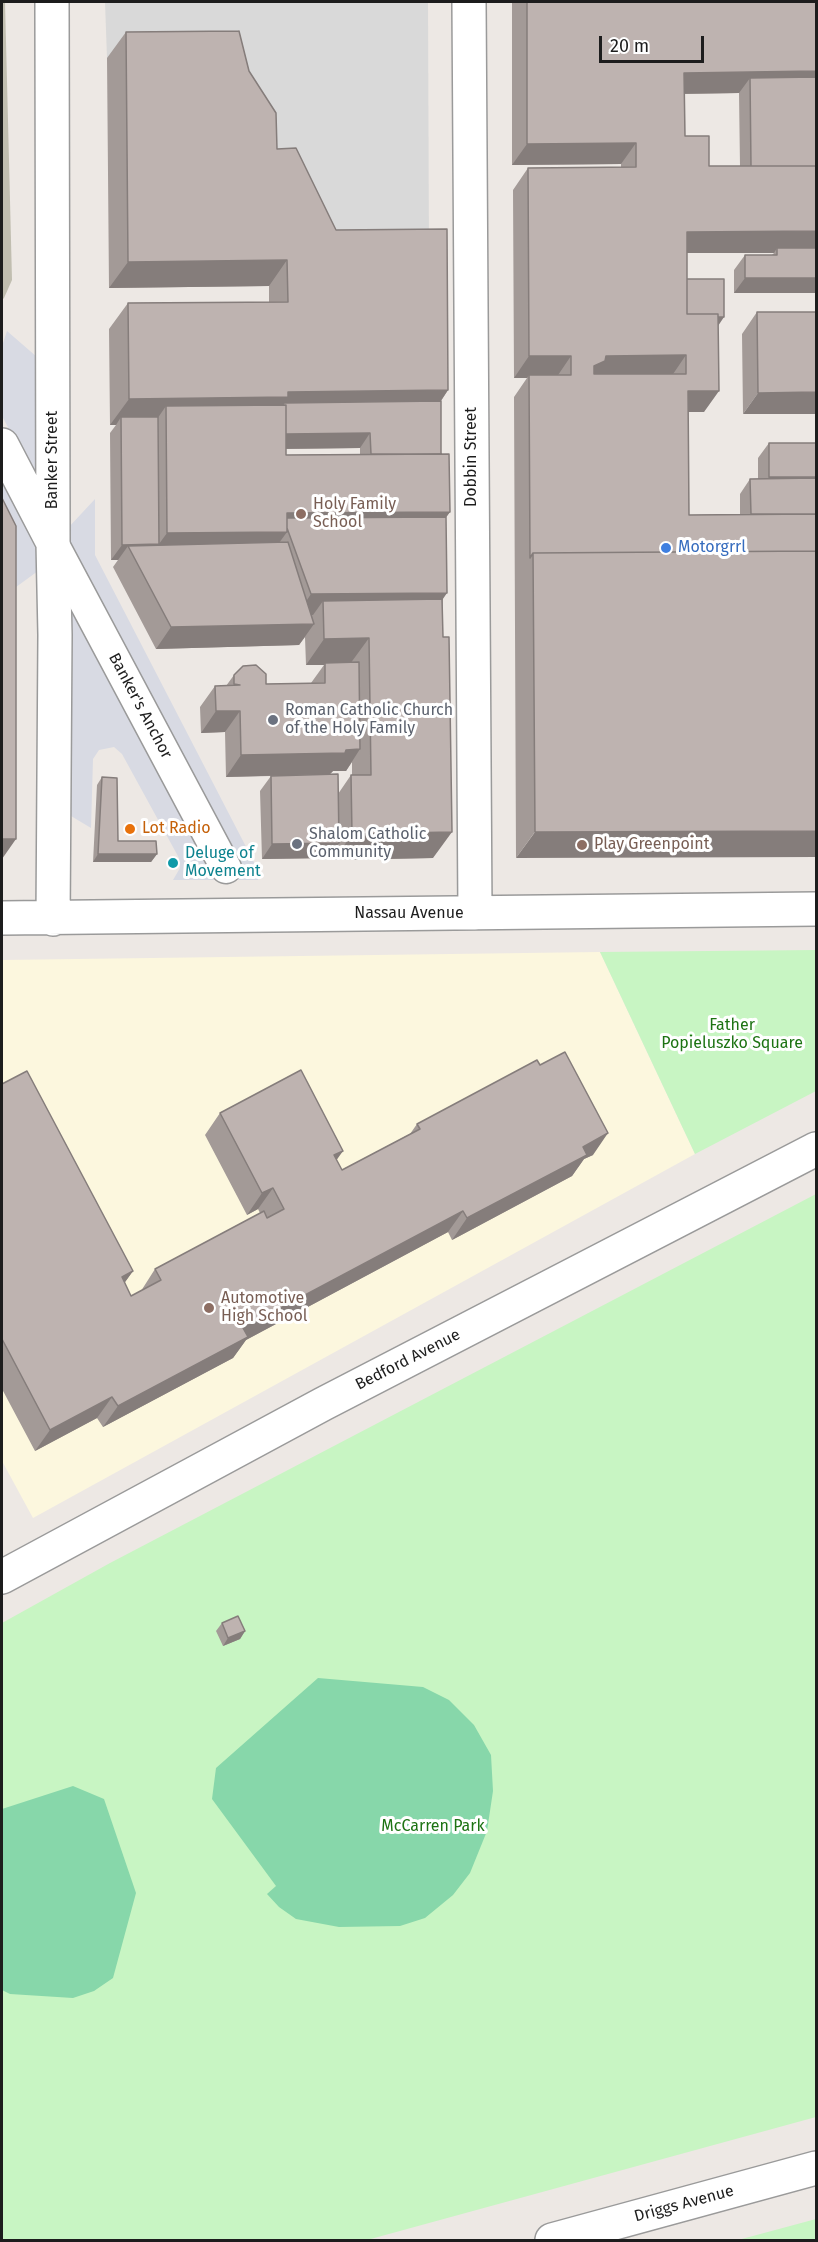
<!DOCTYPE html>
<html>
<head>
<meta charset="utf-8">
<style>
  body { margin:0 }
  #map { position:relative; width:818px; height:2242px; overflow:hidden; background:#ede8e4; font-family:"Fira Sans",sans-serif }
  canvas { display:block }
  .frame { position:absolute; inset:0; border:3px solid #1d1d1d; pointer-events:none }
  .scale { position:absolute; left:599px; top:36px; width:105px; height:27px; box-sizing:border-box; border:3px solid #1d1d1d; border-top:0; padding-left:8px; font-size:18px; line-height:21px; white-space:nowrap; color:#1d1d1d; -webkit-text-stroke:4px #fff; paint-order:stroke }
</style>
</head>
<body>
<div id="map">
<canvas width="818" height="2242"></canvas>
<div class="frame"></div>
<div class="scale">20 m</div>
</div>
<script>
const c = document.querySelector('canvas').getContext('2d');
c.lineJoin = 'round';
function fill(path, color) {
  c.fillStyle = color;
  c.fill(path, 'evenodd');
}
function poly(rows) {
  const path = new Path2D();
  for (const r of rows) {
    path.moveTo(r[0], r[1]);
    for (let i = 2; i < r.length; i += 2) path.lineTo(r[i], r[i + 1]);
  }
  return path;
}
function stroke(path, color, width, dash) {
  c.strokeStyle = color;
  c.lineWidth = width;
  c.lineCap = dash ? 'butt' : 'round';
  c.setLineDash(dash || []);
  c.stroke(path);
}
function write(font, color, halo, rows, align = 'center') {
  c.font = font + ' "Fira Sans",sans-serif';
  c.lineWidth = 6;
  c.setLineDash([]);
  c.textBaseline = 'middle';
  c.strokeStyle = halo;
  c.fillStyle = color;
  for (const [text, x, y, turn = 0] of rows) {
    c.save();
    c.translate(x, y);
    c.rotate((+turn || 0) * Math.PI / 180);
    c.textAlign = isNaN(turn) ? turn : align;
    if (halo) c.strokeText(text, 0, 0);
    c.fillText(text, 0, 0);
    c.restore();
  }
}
fill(poly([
  [600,952,695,1154,33,1518,2,1461,2,960]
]), '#fcf7de');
fill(poly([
  [2,2,5,2,12,280,4,298,2,300]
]), '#c1beb0');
fill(poly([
  [816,950,816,1091,695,1154,600,952],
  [816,1194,816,2117,367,2240,2,2240,2,1623,110,1563],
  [816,2219,816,2240,738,2240]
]), '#c8f5c3');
fill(poly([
  [318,1678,423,1687,449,1700,474,1725,491,1755,493,1791,487,1831,470,1873,453,1895,425,1918,400,1926,339,1927,296,1919,279,1907,267,1894,276,1886,212,1799,216,1768],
  [73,1786,104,1799,136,1893,113,1978,94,1991,73,1998,10,1994,2,1990,2,1809]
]), '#87d7aa');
fill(poly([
  [105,2,428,2,429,256,318,256,107,58]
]), '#d9d9d9');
fill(poly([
  [7,331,37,357,37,475,34,476,2,416,2,343,3,343],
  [2,469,38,532,38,571,12,590,2,527],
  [95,499,95,555,257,868,258,880,173,880,180,868,179,858,122,754,114,747,99,750,93,759,91,828,71,816,68,528]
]), '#d8dae3');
const pedestrian = poly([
  [53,543,226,868]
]);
const minor = poly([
  [52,2,53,543,55,635,53,919],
  [469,2,475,913],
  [2,445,51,539],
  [2,918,816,909],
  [2,1577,323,1404,816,1149],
  [552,2240,816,2168]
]);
stroke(pedestrian, '#9a9a9a', 33);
stroke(minor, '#9a9a9a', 36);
stroke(pedestrian, '#fff', 30);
stroke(minor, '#fff', 33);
fill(poly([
  [512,2,816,2,816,293,734,293,734,270,745,255,772,255,774,253,687,253,687,279,718,327,704,412,688,412,689,515,740,514,740,494,750,479,758,479,758,458,769,443,816,443,516,858,514,397,527,378,514,378,513,190,528,168,621,167,621,164,512,165],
  [739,93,740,166,709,166,685,136,684,94],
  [126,32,249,71,277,149,336,230,448,390,441,401,441,454,450,512,446,517,433,858,334,860,334,851,328,858,262,859,260,791,271,776,226,777,225,732,201,733,200,707,215,686,226,686,234,675,266,684,311,683,324,665,306,665,305,637,299,645,156,649,113,567,118,560,111,560,110,433,116,425,110,425,109,329,128,303,269,302,269,286,109,288,107,58],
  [360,448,360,454,286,455,286,449],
  [352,762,352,775,351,775,338,794,330,774,333,771,346,771],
  [757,312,816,312,743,414,742,334],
  [102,777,118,841,157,854,151,862,93,862,97,785],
  [2,1084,133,1271,124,1283,131,1296,141,1291,155,1269,260,1213,258,1209,247,1215,205,1135,220,1113,336,1161,342,1170,410,1134,417,1124,593,1155,584,1159,572,1176,452,1240,448,1232,246,1340,233,1358,103,1427,97,1418,35,1451,2,1389],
  [222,1623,245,1631,240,1639,223,1646,216,1631]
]), '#a39a97');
fill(poly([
  [816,71,816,93,750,78,739,93,669,94,684,73],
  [636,143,621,164,512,165,527,144],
  [816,231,816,253,777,248,774,253,672,253,687,232],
  [287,260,269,286,109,288,128,262],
  [745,278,816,278,816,293,734,293],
  [686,317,724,317,714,332],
  [686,355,671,377,594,377,594,366,606,356],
  [529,356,571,356,556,378,529,375,527,378,514,378],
  [448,390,430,417,166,406,153,425,121,417,116,425,110,425,129,399,288,392],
  [688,391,719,391,704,412,673,412],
  [816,392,816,414,743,414,758,393],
  [370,433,360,448,270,449,281,434],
  [769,477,816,477,816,492,758,492],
  [450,512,431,538,283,518,287,532,268,558,128,546,118,560,111,560,122,545,159,544,167,533,287,513],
  [447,593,432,615,323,601,313,615,297,615,311,594],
  [314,624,299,645,156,649,171,627],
  [369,638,350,664,325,663,324,665,306,665,324,639],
  [216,711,240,711,225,732,201,733],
  [360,749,346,771,333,771,330,774,226,777,241,755],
  [816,831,816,857,516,858,535,832],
  [452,832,433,858,334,860,352,834],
  [2,839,16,839,2,859],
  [339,843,328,858,262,859,272,844],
  [98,854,157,854,151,862,93,862],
  [608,1133,593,1155,584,1159,572,1176,452,1240,467,1218,583,1147],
  [343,1151,328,1172,334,1155],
  [273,1188,258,1209,247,1215,262,1193],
  [463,1211,448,1232,246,1340,233,1358,103,1427,118,1406,243,1328],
  [133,1271,118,1292,122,1277],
  [112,1397,97,1418,35,1451,50,1430],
  [245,1631,240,1639,223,1646,228,1638]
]), '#857d7b');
const building = poly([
  [527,2,816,2,816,71,684,73,685,136,709,136,709,166,816,166,816,231,687,232,687,314,718,314,719,391,688,391,689,515,816,514,816,551,533,553,530,558,529,375,571,375,571,356,529,356,528,168,636,167,636,143,527,144,527,2],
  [686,355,686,374,594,374,594,366,605,361,606,356,686,355],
  [239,31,249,71,276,113,277,149,296,148,336,230,447,229,448,390,288,392,288,397,129,399,128,303,288,302,287,260,128,262,126,32,239,31],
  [816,77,816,166,751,166,750,78,816,77],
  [777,248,816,248,816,278,745,278,745,255,777,255,777,248],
  [687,279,724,279,724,317,718,317,718,314,687,314,687,279],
  [757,312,816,312,816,392,758,393,757,312],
  [441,401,441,454,371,454,370,433,286,434,286,405,283,405,284,403,441,401],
  [286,405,286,455,449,454,450,512,287,513,287,532,167,533,166,406,286,405],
  [121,417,158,417,159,544,122,545,121,417],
  [769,443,816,443,816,477,769,477,769,443],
  [816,478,816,514,751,514,750,479,816,478],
  [2,498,16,526,16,839,2,839,2,498],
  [446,517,447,593,311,594,287,528,287,518,446,517],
  [288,542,314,624,171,627,128,546,288,542],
  [816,551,816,831,535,832,533,553,816,551],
  [442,599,443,637,449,637,452,832,352,834,351,775,371,775,369,638,324,639,323,601,442,599],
  [359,662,360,749,346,750,345,753,241,755,240,711,216,711,215,686,240,685,234,684,234,675,243,666,256,665,266,674,266,684,325,683,325,663,359,662],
  [338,774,339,843,272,844,271,776,338,774],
  [102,777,117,778,118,841,156,841,157,854,98,854,102,777],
  [565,1052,608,1133,583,1147,587,1155,467,1218,463,1211,243,1328,248,1337,118,1406,112,1397,50,1430,2,1339,2,1084,27,1071,133,1271,122,1277,131,1296,161,1280,155,1269,264,1211,267,1218,284,1209,273,1188,262,1193,220,1113,301,1070,343,1151,334,1155,342,1170,420,1129,417,1124,537,1060,540,1065,565,1052],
  [238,1616,245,1631,228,1638,222,1623,238,1616]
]);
fill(building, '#beb3b0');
stroke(building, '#857d7b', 1.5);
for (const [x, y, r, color] of [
  [301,514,6,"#8d6e63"],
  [666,548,6,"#3f7fe0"],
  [273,720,6,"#6b7280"],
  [130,829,6,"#e8710a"],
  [297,844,6,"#6b7280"],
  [582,845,6,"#8d6e63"],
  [173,863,6,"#0f9aa8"],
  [209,1308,6,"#8d6e63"]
]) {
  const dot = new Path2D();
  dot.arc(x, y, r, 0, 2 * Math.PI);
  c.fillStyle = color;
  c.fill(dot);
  stroke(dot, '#fff', 2);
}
write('16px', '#1d1d1d', '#fff', [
  ["Dobbin Street",472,457,-90],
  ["Banker Street",53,460,-90],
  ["Banker's Anchor",140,706,62],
  ["Nassau Avenue",409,914],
  ["Bedford Avenue",408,1360,-27],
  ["Driggs Avenue",684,2204,-15]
]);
write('16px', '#785e54', '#fff', [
  ["Holy Family",313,505],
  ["School",313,523],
  ["Play Greenpoint",594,845],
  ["Automotive",221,1299],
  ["High School",221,1317]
], 'left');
write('16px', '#366cbe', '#fff', [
  ["Motorgrrl",678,548]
], 'left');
write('16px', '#5b616d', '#fff', [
  ["Roman Catholic Church",285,711],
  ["of the Holy Family",285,729],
  ["Shalom Catholic",309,835],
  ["Community",309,853]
], 'left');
write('16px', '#c56008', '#fff', [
  ["Lot Radio",142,829]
], 'left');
write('16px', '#0d838f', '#fff', [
  ["Deluge of",185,854],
  ["Movement",185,872]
], 'left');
write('16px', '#1d7313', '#fff', [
  ["Father",732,1026],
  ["Popieluszko Square",732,1044],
  ["McCarren Park",433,1827]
]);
</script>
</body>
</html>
